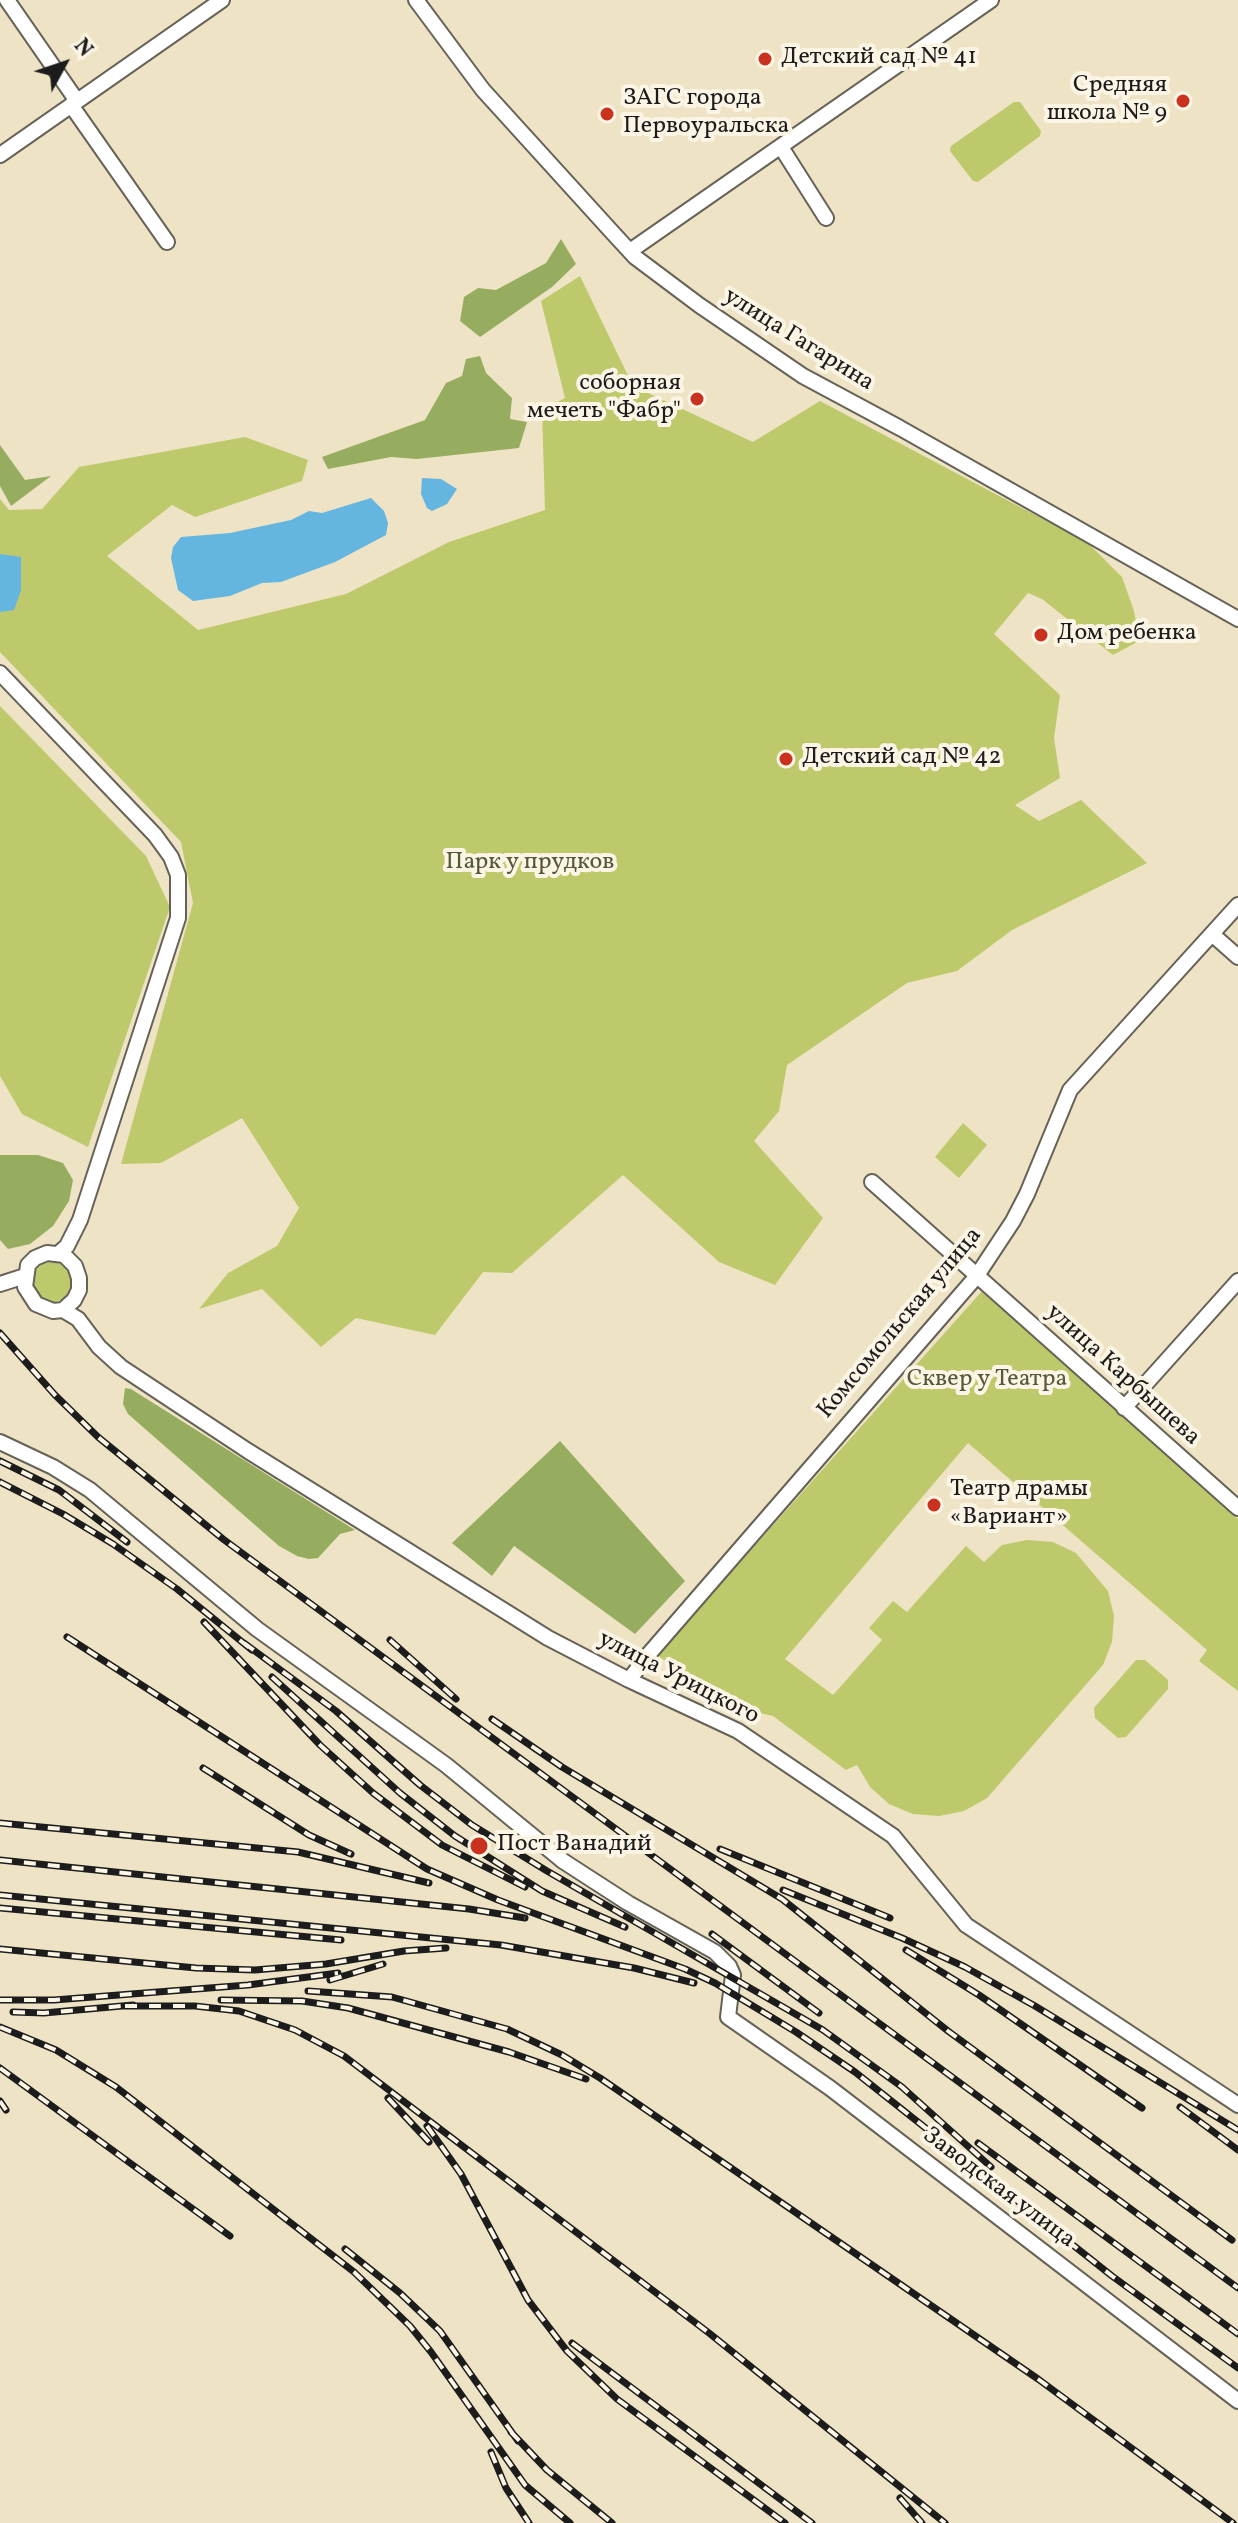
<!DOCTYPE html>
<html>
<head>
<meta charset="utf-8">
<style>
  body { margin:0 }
  #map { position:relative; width:1238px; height:2523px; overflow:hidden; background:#eee4c5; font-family:Vollkorn,serif }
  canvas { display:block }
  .north { position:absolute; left:24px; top:24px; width:80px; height:80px; -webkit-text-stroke:6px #fcf5e5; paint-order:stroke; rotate:50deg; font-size:22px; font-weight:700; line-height:32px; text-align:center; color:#1c1c1c }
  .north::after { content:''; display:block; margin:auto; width:28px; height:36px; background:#1c1c1c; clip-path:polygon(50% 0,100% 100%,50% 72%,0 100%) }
</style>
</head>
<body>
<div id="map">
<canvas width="1238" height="2523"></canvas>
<div class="north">N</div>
</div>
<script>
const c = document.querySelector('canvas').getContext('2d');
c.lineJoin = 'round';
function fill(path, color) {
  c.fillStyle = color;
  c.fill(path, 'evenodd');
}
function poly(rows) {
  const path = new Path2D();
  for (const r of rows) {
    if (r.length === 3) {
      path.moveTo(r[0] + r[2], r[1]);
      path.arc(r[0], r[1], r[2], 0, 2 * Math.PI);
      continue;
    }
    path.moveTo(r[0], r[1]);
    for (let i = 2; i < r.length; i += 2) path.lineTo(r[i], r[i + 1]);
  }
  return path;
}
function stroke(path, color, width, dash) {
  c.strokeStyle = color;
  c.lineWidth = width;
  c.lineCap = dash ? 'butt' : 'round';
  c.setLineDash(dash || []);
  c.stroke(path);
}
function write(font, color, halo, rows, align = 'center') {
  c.font = font + ' Vollkorn,serif';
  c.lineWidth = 8;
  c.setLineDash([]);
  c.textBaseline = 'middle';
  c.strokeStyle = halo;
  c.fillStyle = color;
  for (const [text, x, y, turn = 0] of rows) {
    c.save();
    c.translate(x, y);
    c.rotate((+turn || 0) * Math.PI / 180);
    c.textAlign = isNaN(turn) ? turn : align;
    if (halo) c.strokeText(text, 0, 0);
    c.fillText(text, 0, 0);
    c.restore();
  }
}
fill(poly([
  [1014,102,1020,102,1041,131,1040,136,978,182,973,181,950,151,951,146],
  [580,276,633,386,753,442,820,401,1088,543,1122,577,1134,611,1139,641,1113,655,1042,599,1028,593,994,634,1060,695,1054,738,1060,778,1015,805,1039,821,1081,800,1147,863,1012,930,957,971,907,983,787,1065,779,1111,754,1141,823,1218,775,1285,719,1262,623,1175,512,1273,483,1272,435,1335,356,1318,321,1347,262,1289,199,1309,228,1273,277,1246,299,1208,242,1118,161,1163,121,1164,193,903,181,842,0,652,0,499,9,510,42,509,79,467,245,437,308,460,302,481,195,517,172,505,107,556,198,630,346,594,449,542,545,510,542,410,565,398,541,301],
  [0,706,146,856,170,907,88,1147,22,1114,0,1076],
  [963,1123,987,1145,959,1178,935,1157],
  [52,1282,20],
  [983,1290,1238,1519,1238,1691,1199,1661,1207,1650,968,1443,785,1659,833,1695,882,1640,869,1628,893,1601,907,1612,966,1546,984,1562,1002,1545,1027,1540,1053,1542,1076,1553,1108,1591,1114,1616,1112,1642,1103,1665,987,1798,964,1811,939,1816,913,1814,889,1804,870,1787,857,1765,846,1770,773,1716,729,1706,657,1655],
  [1136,1660,1145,1660,1168,1680,1168,1689,1126,1737,1118,1738,1095,1718,1094,1708]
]), '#bdc96b');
fill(poly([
  [561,239,576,264,552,287,480,337,460,321,464,297,478,288,496,290,546,263],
  [480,356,486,373,512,398,510,419,527,422,519,448,417,459,391,457,328,469,322,457,425,420,446,383,462,376,466,359],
  [0,445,25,480,51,476,11,506,0,486],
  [0,1155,38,1155,63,1163,73,1180,69,1201,53,1226,30,1244,8,1249,0,1240],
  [125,1388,131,1389,355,1530,340,1534,318,1558,309,1559,297,1556,279,1546,128,1414,123,1404],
  [560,1441,685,1581,635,1634,514,1546,492,1576,452,1543]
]), '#96ad5f');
fill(poly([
  [422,478,441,479,457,489,447,504,432,511,427,508,421,494],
  [371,498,384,511,388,523,386,535,335,562,281,582,262,583,230,596,193,601,178,590,171,558,173,547,181,537,230,533,291,520,309,511,322,513],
  [0,554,21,557,21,590,14,610,0,612]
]), '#64b5df');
const minor = poly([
  [7,0,77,101],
  [416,0,483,90,612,232,635,257,699,305,803,376,900,428,1238,619],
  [71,105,167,242],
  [781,147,826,218],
  [0,155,222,0],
  [630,251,991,0],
  [0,673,155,835,171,857,178,875,178,918,80,1220,67,1246,58,1254],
  [1213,935,1238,957],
  [872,1182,1238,1508],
  [47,1253,64,1255,75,1266,79,1278,79,1290,74,1300,63,1310,53,1311,36,1304,25,1287,28,1265,35,1258,47,1253],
  [0,1284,25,1276],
  [63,1310,78,1319,99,1347,121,1367,248,1451,548,1638,629,1680,738,1731,893,1836,966,1925,1238,2105],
  [1124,1408,1238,1281],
  [0,1442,53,1467,90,1490,257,1629,446,1765,563,1861,628,1903,715,1952,729,1966,733,1975,728,2017,830,2088,1238,2401],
  [629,1680,648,1655,976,1277,1013,1221,1027,1194,1070,1090,1238,905]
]);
stroke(minor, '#666257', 18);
stroke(minor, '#fff', 14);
const rail = poly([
  [0,1333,55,1395,98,1437,223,1539,1238,2288],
  [0,1461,59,1490,127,1542],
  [0,1482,63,1514,113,1544,177,1589,252,1650],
  [204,1622,320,1745,373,1793,442,1845,525,1887],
  [67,1637,427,1869,498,1900,685,1969,715,1983,796,2032,855,2072,1112,2276,1238,2368],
  [390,1640,456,1699],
  [244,1643,336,1711,420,1785,472,1825,547,1871,823,2030,902,2087,991,2167],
  [272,1677,400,1793,455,1836,542,1891,625,1927],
  [492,1719,562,1767,782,1899,948,2031,1232,2240],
  [203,1768,309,1835,351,1854],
  [0,1823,298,1852,429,1883],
  [720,1849,890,1918],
  [0,1860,469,1909,525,1918],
  [783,1890,902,1938,965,1967,1035,2006,1238,2130],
  [0,1895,501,1945,634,1968,694,1983],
  [0,1908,341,1940],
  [712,1934,819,2013],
  [0,1949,196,1968,255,1970,326,1964,404,1951,446,1948],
  [906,1950,979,1995,1142,2108],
  [330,1980,383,1964],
  [308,1991,392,1997,507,2029,562,2055,600,2078,1038,2379,1233,2523],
  [0,2000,54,2000,248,1985,338,1973],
  [221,2000,302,2001,348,2008,509,2052,586,2079],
  [125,2006,195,2006,239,2011,295,2030,344,2056,709,2333,945,2523],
  [13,2012,44,2013,133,2005],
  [0,2027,56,2050,116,2087,354,2272,410,2326,431,2352,525,2485,570,2523],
  [0,2068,230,2236],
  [388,2098,429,2142],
  [0,2101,6,2110],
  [1180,2107,1238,2150],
  [427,2126,461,2174,528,2300,567,2351,617,2399,785,2523],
  [978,2143,1238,2334],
  [345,2249,400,2293,440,2331,518,2441],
  [572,2343,812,2523],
  [511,2432,547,2470,612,2523],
  [491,2452,506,2488,529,2523],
  [900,2498,922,2523]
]);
stroke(rail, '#1c1c1c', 7);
stroke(rail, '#fcf5e5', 4, [12]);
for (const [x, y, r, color] of [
  [765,59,8,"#c8321e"],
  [1183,101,8,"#c8321e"],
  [607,114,8,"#c8321e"],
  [697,399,8,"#c8321e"],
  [1041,635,8,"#c8321e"],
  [786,759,8,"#c8321e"],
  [934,1505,8,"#c8321e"],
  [479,1846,10,"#c8321e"]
]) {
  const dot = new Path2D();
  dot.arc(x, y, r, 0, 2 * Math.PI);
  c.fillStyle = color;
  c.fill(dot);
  stroke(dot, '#fcf5e5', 3);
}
write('24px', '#1c1c1c', '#fcf5e5', [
  ["Детский сад № 41",781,59],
  ["Средняя",1167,87,"right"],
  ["школа № 9",1167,115,"right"],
  ["ЗАГС города",623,100],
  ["Первоуральска",623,128],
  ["соборная",681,385,"right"],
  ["мечеть \"Фабр\"",681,413,"right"],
  ["Дом ребенка",1057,635],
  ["Детский сад № 42",802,759],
  ["Театр драмы",950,1491],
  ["«Вариант»",950,1519],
  ["Пост Ванадий",497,1846]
], 'left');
write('24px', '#1c1c1c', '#fcf5e5', [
  ["улица Гагарина",798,341,32],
  ["Комсомольская улица",901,1324,-50],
  ["улица Карбышева",1122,1376,42],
  ["улица Урицкого",678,1679,27],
  ["Заводская улица",998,2189,37]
]);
write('24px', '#545938', '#fcf5e5', [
  ["Парк у прудков",530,864],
  ["Сквер у Театра",987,1381]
]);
</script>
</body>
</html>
